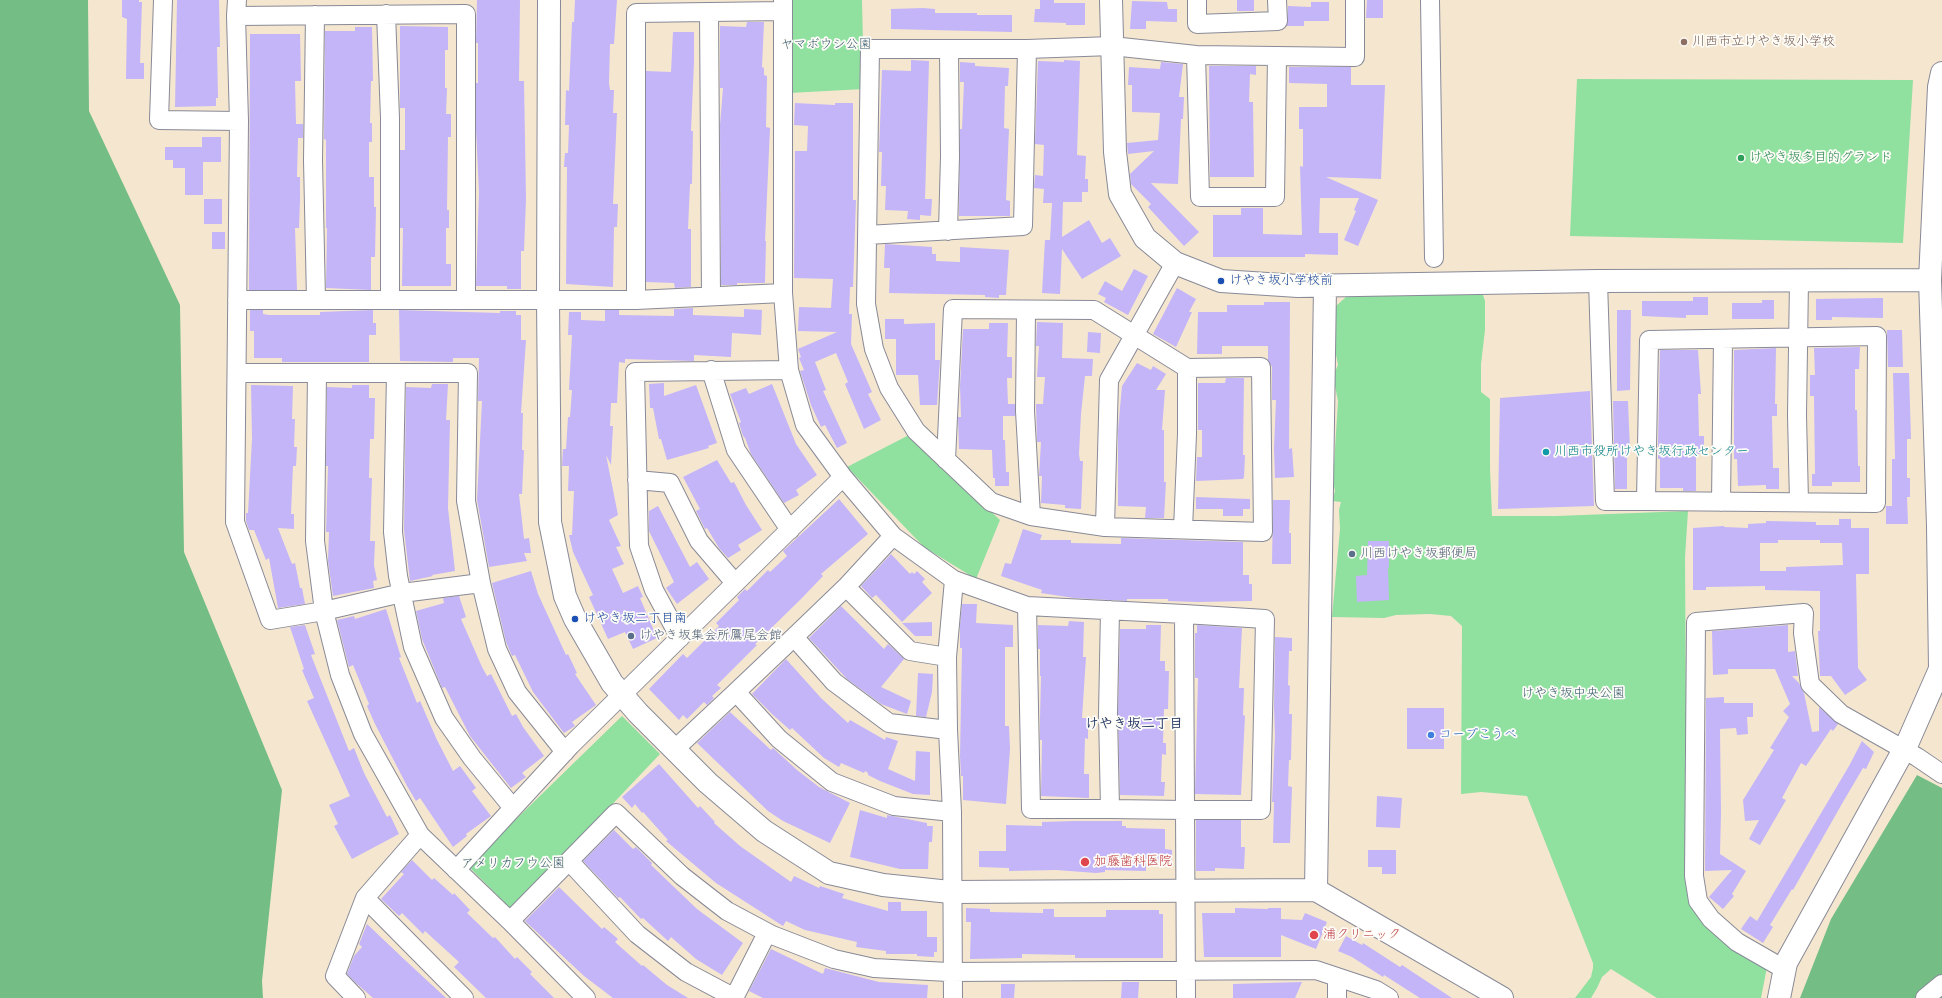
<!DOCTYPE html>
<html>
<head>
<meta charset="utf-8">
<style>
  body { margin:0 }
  canvas { display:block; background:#f5e6d0 }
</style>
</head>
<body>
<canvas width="1942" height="998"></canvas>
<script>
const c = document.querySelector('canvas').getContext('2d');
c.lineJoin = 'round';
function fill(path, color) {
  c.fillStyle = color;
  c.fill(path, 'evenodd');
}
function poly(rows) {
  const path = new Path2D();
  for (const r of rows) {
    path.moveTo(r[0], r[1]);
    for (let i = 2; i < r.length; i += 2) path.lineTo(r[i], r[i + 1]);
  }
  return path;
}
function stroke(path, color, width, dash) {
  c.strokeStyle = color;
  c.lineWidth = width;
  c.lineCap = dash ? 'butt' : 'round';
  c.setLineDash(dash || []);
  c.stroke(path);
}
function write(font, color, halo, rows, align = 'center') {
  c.font = font + ' "Patrick Hand","Klee One",sans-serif';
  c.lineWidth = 3.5;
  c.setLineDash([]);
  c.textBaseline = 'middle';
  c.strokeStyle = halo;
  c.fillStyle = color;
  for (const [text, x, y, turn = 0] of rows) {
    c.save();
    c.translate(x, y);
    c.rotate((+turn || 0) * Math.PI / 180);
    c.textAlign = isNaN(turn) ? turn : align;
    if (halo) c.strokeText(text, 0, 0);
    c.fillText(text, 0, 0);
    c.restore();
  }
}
fill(poly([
  [789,0,862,0,864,89,789,93],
  [1577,79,1913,80,1903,243,1570,236],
  [1352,295,1483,295,1485,301,1485,330,1481,364,1481,392,1490,399,1490,469,1492,516,1556,516,1688,511,1685,557,1687,887,1767,967,1761,998,1657,998,1611,969,1602,977,1597,988,1591,998,1575,998,1591,977,1593,968,1593,963,1527,796,1481,792,1461,794,1462,626,1451,616,1430,614,1396,615,1384,618,1332,617,1340,529,1339,510,1341,502,1332,501,1335,491,1333,481,1338,401,1333,376,1338,365,1334,345,1335,317,1336,306,1346,297],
  [909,435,1000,520,976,579,924,547,847,467],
  [622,716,660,754,512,910,468,866]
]), '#90e0a0');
fill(poly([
  [0,0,88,0,89,111,180,305,184,552,282,790,262,981,263,998,0,998],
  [1917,775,1942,788,1942,998,1800,998,1831,919]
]), '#74be86');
fill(poly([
  [122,0,139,0,139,2,142,2,140,63,144,63,144,79,126,79,127,19,122,17],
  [177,0,219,0,220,47,217,47,218,98,216,98,216,106,175,107],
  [477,0,520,0,519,81,524,81,526,199,524,251,521,251,521,289,507,289,507,286,476,286,479,192,476,130,476,83,478,83,478,43,476,43],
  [575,0,617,0,614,44,610,44,609,83,610,90,614,90,613,113,617,113,613,204,618,204,617,227,614,227,613,287,566,284,567,167,564,167,565,153,568,153,569,125,565,125,566,90,569,91,572,22,574,22],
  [1040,0,1054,0,1054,3,1085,3,1085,25,1066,25,1066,23,1034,22,1035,9,1040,9],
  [1237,0,1254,0,1254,11,1237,11],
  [1367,0,1383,0,1383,18,1366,18],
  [1132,1,1167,2,1168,9,1177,9,1177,22,1146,21,1146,29,1130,29],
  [1311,2,1329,2,1329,21,1304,21,1304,26,1287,26,1288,6,1311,7],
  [923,8,935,9,935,13,977,13,977,15,1012,15,1012,32,891,29,891,9],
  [747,22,764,22,762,67,764,68,764,75,767,76,766,127,770,128,765,241,766,241,765,283,737,283,737,285,721,285,720,125,723,88,720,88,720,26,746,27],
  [400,26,448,27,448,50,445,50,445,88,447,88,446,114,451,114,451,137,448,137,447,210,449,210,449,228,446,228,446,264,451,264,451,286,402,286,403,228,400,228,400,150,405,150,405,108,400,108],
  [355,27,372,27,373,81,371,81,370,123,372,123,372,142,369,142,369,177,374,177,374,207,376,207,375,257,371,257,371,290,326,288,327,228,326,228,326,140,324,139,325,31,355,31],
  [673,32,694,32,694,62,691,131,693,131,692,184,690,184,688,229,691,229,691,287,675,288,674,283,646,282,646,71,671,72],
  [250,34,300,34,301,81,295,81,296,124,303,124,303,138,298,138,297,177,300,177,300,200,299,228,295,228,297,290,249,290],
  [911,60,929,61,925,199,932,199,931,216,920,215,920,220,907,219,908,211,885,210,886,186,881,186,882,152,879,152,882,70,911,71],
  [1064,60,1080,61,1077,155,1086,156,1085,179,1088,179,1088,192,1082,192,1082,202,1063,202,1062,237,1089,220,1102,243,1110,238,1121,256,1082,279,1062,249,1060,294,1042,293,1045,240,1050,240,1052,203,1043,203,1044,189,1034,188,1035,175,1043,176,1044,145,1035,144,1038,61,1064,62],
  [960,62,975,63,975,66,1009,68,1008,86,1005,86,1004,128,1009,129,1006,200,1010,201,1010,216,959,216,960,129,962,129,964,82,960,82],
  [1161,62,1183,64,1179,97,1184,97,1183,119,1181,119,1178,184,1151,183,1199,232,1184,246,1148,207,1151,204,1131,184,1130,174,1154,151,1128,154,1127,143,1158,140,1160,113,1132,112,1132,85,1128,85,1129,67,1160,69],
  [1209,66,1256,66,1256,75,1250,74,1249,102,1253,102,1254,177,1210,177],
  [1289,67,1351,67,1351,85,1385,85,1381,179,1326,177,1378,200,1358,246,1344,240,1356,211,1354,210,1359,198,1320,198,1319,233,1338,233,1338,255,1305,254,1305,257,1213,257,1213,215,1241,215,1241,208,1263,208,1263,234,1302,235,1300,166,1303,167,1303,129,1299,129,1299,107,1327,107,1327,84,1289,83],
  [795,103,835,105,835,103,853,103,853,200,856,200,853,287,850,287,849,314,852,314,851,344,872,392,868,394,881,420,864,429,845,384,848,382,836,353,815,362,826,390,823,391,847,443,837,448,825,425,821,427,811,405,800,371,804,370,799,358,801,357,798,349,837,332,798,331,799,307,831,308,833,279,794,278,795,151,807,151,808,126,794,125],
  [202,137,221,137,221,162,203,162,203,195,185,195,185,168,173,168,173,160,165,160,165,147,202,147],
  [204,199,222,199,222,224,204,224],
  [212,232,225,232,225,249,212,249],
  [885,244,932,247,932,254,936,254,936,261,960,262,960,247,1009,250,1006,295,999,295,999,298,985,297,985,295,889,293,890,268,884,268],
  [1134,269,1148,276,1128,315,1104,302,1106,298,1098,294,1105,281,1122,291],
  [1177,288,1196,299,1189,312,1192,312,1176,347,1153,334],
  [1693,297,1708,297,1708,315,1686,315,1686,318,1642,316,1642,301,1693,301],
  [1883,298,1883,318,1832,317,1832,320,1816,320,1816,299],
  [1762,300,1774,300,1774,319,1732,319,1732,303,1762,303],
  [1264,302,1290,302,1289,449,1292,448,1294,477,1275,478,1274,449,1276,400,1272,400,1272,367,1268,360,1268,346,1222,346,1222,354,1197,354,1198,312,1227,312,1227,305,1264,305],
  [693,308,693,315,744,317,744,309,762,310,761,335,732,333,731,357,694,355,694,361,625,359,625,363,619,362,617,403,611,403,610,426,613,426,611,465,606,455,618,515,609,520,621,546,616,547,624,564,612,569,623,593,638,586,643,597,640,598,657,638,633,649,625,632,608,639,589,597,593,595,573,552,569,535,572,535,574,491,568,491,569,466,562,466,563,449,566,449,568,417,570,417,572,390,569,390,572,335,568,335,569,312,581,312,581,320,605,321,605,310,619,310,619,315,674,316,674,309],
  [250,310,263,310,263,314,269,315,320,315,320,312,373,310,373,323,376,323,376,335,369,335,369,362,282,362,282,358,254,358,254,331,250,331],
  [399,310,500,313,500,311,516,311,516,315,521,315,521,340,526,340,521,413,523,413,522,450,524,450,522,494,519,494,524,539,529,538,531,553,524,553,527,561,489,567,477,500,482,401,478,401,479,358,453,358,453,362,400,361],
  [1617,310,1631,310,1630,390,1617,391],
  [885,319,904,319,904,324,935,323,935,360,940,360,937,405,920,405,918,375,896,375,896,339,885,339],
  [1037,322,1063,323,1062,358,1093,359,1092,376,1085,376,1081,414,1079,454,1080,461,1083,461,1081,509,1065,508,1065,505,1041,503,1042,476,1039,476,1041,442,1037,442,1036,404,1043,404,1045,377,1037,377,1039,346,1036,346],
  [989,323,1008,323,1007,357,1012,357,1012,378,1007,378,1008,404,1015,404,1015,416,1003,416,1003,440,1005,440,1006,472,1009,472,1009,486,995,486,995,478,993,478,992,450,959,449,958,417,961,417,960,386,963,329,989,329],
  [1887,330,1902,330,1903,367,1888,367],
  [1088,332,1101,333,1100,353,1087,352],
  [1860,347,1859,369,1855,369,1855,410,1857,410,1858,466,1860,466,1860,482,1832,482,1832,486,1812,486,1812,474,1815,474,1814,396,1810,396,1810,375,1815,375,1814,348],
  [1776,348,1775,404,1777,404,1777,416,1772,416,1773,468,1779,468,1779,489,1766,489,1766,485,1738,486,1737,459,1734,459,1734,350],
  [1660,350,1698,350,1701,394,1698,394,1699,436,1704,436,1704,454,1696,454,1696,491,1683,491,1683,488,1660,488,1660,459,1658,459,1658,443],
  [1137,363,1151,370,1153,366,1166,374,1156,390,1165,390,1162,430,1164,430,1164,482,1166,482,1164,518,1145,518,1146,507,1118,506,1118,430,1122,386],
  [1893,373,1909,373,1911,439,1907,439,1907,478,1910,478,1910,497,1907,497,1908,524,1886,524,1886,506,1892,506,1892,459,1895,459],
  [1226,378,1244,378,1243,455,1245,455,1244,477,1243,479,1196,481,1197,457,1202,457,1202,430,1198,430,1198,383,1225,383],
  [664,383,664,396,696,385,717,443,708,446,709,448,667,460,661,439,659,439,653,408,650,408,649,384],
  [432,384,448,384,446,420,450,420,448,508,455,571,432,575,433,576,410,581,404,530,406,387,431,388],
  [772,384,796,444,817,475,796,490,799,495,784,503,751,454,745,438,743,436,739,423,741,422,730,394,746,388,749,394],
  [251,385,293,386,292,419,295,419,294,447,297,447,296,466,293,466,291,514,294,514,294,529,278,528,292,564,295,563,300,588,302,588,305,604,278,608,269,558,266,560,254,530,249,530,246,521,246,513,248,513,252,439],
  [352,385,369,385,369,398,375,398,374,439,370,439,369,478,372,478,370,541,375,541,374,565,377,580,373,581,374,588,333,596,328,561,329,532,326,532,328,466,326,466,327,387,352,388],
  [1590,391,1594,506,1498,509,1500,398],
  [1613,401,1628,401,1630,451,1627,452,1627,489,1615,489],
  [717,460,731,483,734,482,746,505,762,530,738,545,741,550,728,558,719,548,707,528,705,529,696,511,700,509,683,477],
  [1196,497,1250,499,1250,509,1243,509,1243,516,1223,516,1223,509,1196,509],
  [839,499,868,534,821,574,823,576,802,598,755,644,757,645,717,685,721,688,712,696,714,698,707,705,704,702,687,719,683,715,679,720,649,689,683,654,687,658,719,626,716,623,739,600,737,597,745,589,747,591,768,570,770,572,787,556,783,551],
  [1273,500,1290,500,1289,533,1291,533,1291,564,1272,564],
  [658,506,690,567,697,562,709,579,677,604,666,588,674,582,649,531,649,511],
  [1839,519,1851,519,1851,528,1869,528,1869,574,1856,574,1858,668,1867,680,1845,695,1831,676,1820,676,1818,631,1820,631,1820,591,1765,590,1765,586,1706,587,1706,590,1693,590,1693,528,1724,526,1724,527,1748,528,1748,524,1766,523,1766,521,1816,522,1816,525,1839,525],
  [1778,540,1820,540,1820,543,1842,543,1843,565,1786,567,1786,571,1760,571,1760,543,1778,543],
  [1023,529,1042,535,1040,540,1071,540,1071,543,1121,544,1121,538,1243,542,1243,575,1249,575,1249,584,1252,584,1252,601,1197,602,1168,601,1168,599,1127,599,1127,601,1074,598,1041,593,1042,590,1001,576,1005,563,1011,564],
  [1368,541,1389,541,1389,568,1388,567,1389,600,1357,602,1356,576,1367,575],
  [891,554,910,574,912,572,914,574,917,571,925,579,922,582,932,593,902,622,876,595,872,598,861,586],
  [531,571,538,594,566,655,568,654,577,673,575,674,596,705,572,722,575,726,564,733,533,692,515,655,512,656,506,642,492,583],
  [459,596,466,617,461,619,482,667,487,676,491,674,512,716,516,714,523,727,544,756,522,773,526,777,511,788,470,736,445,687,442,688,422,639,416,611,444,603,443,598],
  [962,604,977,604,976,623,1013,625,1013,647,1005,647,1005,726,1009,726,1010,749,1006,804,963,800,963,776,961,776,960,756,962,648,960,648,960,625],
  [841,606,884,649,888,644,904,659,881,687,911,701,907,714,881,704,847,679,809,638],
  [386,609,401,657,399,658,417,703,420,701,437,740,453,771,460,766,476,788,472,791,491,816,466,834,467,836,453,847,420,798,416,801,407,786,375,724,367,706,369,704,353,665,349,667,337,620,354,616,355,619],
  [1069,621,1084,622,1083,657,1086,657,1082,718,1088,718,1088,739,1085,738,1084,774,1089,774,1089,798,1041,796,1042,740,1040,740,1040,718,1041,676,1040,676,1040,649,1038,649,1038,625,1068,626],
  [932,622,932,636,915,636,902,623],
  [305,625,315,654,311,655,349,751,354,748,364,773,387,817,390,815,399,834,352,859,334,826,338,824,329,805,350,796,307,701,314,698,302,670,304,669,290,627],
  [1146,625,1161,625,1160,661,1165,661,1165,671,1169,671,1168,709,1164,709,1163,743,1166,743,1166,755,1162,754,1161,782,1165,782,1164,796,1120,795,1118,714,1120,629,1146,629],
  [1197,625,1242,628,1239,688,1244,688,1243,715,1245,716,1241,795,1195,794,1198,678,1195,678,1195,633,1197,633],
  [1788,625,1788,652,1795,651,1798,676,1792,676,1799,683,1804,693,1812,732,1819,731,1819,707,1838,724,1833,731,1831,729,1806,766,1801,763,1782,798,1786,800,1760,845,1749,839,1759,820,1745,821,1743,800,1774,750,1770,748,1789,717,1783,711,1790,704,1775,669,1728,669,1728,674,1713,675,1712,631],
  [1275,637,1292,638,1292,651,1289,651,1288,685,1290,686,1289,714,1292,714,1291,760,1289,760,1288,786,1292,787,1290,843,1273,843,1274,802,1272,802,1275,736,1274,707],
  [786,659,821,698,848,723,850,720,885,740,886,737,898,741,888,769,915,781,916,751,930,752,930,795,913,794,880,781,868,775,868,773,865,771,864,773,841,763,839,767,824,758,792,728,790,730,773,715,752,694],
  [918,673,933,674,932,692,926,717,916,716],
  [1724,697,1724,703,1753,703,1753,717,1747,717,1748,734,1737,735,1736,728,1720,729,1721,813,1720,854,1746,871,1732,894,1734,896,1723,909,1709,897,1732,870,1705,871,1706,698],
  [1407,708,1444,708,1444,749,1407,749],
  [730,712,771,750,773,748,797,770,819,787,850,803,830,843,783,821,768,811,697,743],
  [1862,741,1874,752,1866,769,1863,768,1843,802,1793,890,1792,889,1770,925,1773,927,1763,943,1741,929,1750,916,1757,921,1849,766],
  [659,764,698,808,700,806,715,822,714,823,740,846,791,882,794,876,819,888,820,886,844,894,842,898,888,911,888,902,901,902,901,911,927,911,927,937,937,937,937,952,934,952,934,957,917,956,917,954,886,954,886,951,856,947,857,942,805,930,786,921,783,926,716,883,666,841,668,840,643,812,642,813,635,804,632,808,622,797],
  [1377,796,1402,798,1400,828,1376,827],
  [860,810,887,818,887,815,927,823,927,826,933,826,932,842,929,842,928,869,900,869,850,857],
  [1196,820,1241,820,1241,847,1245,847,1244,869,1215,868,1215,871,1196,871],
  [1075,821,1122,821,1122,826,1126,826,1126,828,1165,829,1165,849,1172,850,1172,862,1146,861,1146,871,1105,870,1105,872,1096,873,1056,870,1009,871,1009,868,979,867,979,851,1006,851,1006,825,1042,826,1042,822],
  [614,830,633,849,636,847,652,863,651,865,697,909,743,943,722,975,696,959,671,937,668,941,643,918,641,919,620,897,618,898,583,861],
  [1368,850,1396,850,1396,874,1382,874,1382,867,1368,867],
  [412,860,432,880,434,878,453,895,454,893,470,910,467,913,493,938,495,937,515,959,517,957,532,972,530,974,554,998,486,998,454,967,459,962,425,931,423,934,402,913,399,916,382,900,381,899,404,874,401,872],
  [559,887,602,929,604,927,618,939,615,942,642,966,643,965,667,985,688,998,613,998,584,976,525,921],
  [966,908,990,909,990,912,1043,913,1043,909,1054,909,1054,917,1106,917,1106,910,1159,910,1159,914,1163,914,1163,958,1075,958,1075,955,1022,954,1022,958,970,959,971,922,966,922],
  [1235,908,1268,909,1268,908,1281,908,1281,919,1302,920,1305,913,1327,922,1316,949,1281,935,1281,957,1204,957,1202,913,1235,913],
  [367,924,406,961,446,998,373,998,356,983,347,974,354,956,362,947,359,944],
  [1346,936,1362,945,1363,943,1400,967,1402,965,1452,998,1420,998,1384,975,1383,977,1352,957,1338,951],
  [771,949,823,974,825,968,879,982,928,985,927,998,763,998,749,991],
  [1122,982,1139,982,1138,998,1121,998],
  [1302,982,1295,998,1233,998,1233,984],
  [1001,984,1015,984,1014,998,1001,998]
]), '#c4b5f8');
const street = poly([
  [163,0,159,120,239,121,235,522,270,620,324,611,340,675,363,734,420,835,365,898,335,976,356,998],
  [783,0,783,293,789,370,805,425,843,477,893,536,954,580,1027,606],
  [1197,0,1197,24,1278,21,1277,0],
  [1430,0,1434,258],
  [709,12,711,296],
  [386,14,390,118,390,300],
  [315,15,313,160,316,300],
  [236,16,237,0],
  [1196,55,1200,197,1275,197,1277,56],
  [948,231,950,156,949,50],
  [867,235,1023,226,1027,49],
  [1799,280,1797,415,1799,502],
  [1598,281,1605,501,1646,501,1876,503,1877,336,1649,340,1646,501],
  [237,300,466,300,466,14,236,16,239,121],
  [466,300,636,300,783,293],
  [636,300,636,13,783,11],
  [1026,310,1025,411,1031,516],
  [711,370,736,450,790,530],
  [237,373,468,373,466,501,481,583,497,649,517,692,565,752],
  [317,373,315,541,324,611,402,593,481,583],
  [396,373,393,532,398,576,413,647,444,718,472,758,513,808],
  [946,460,953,309,1094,310,1187,368,1261,367,1263,532,1105,527,1031,516,991,502,916,431,889,388,874,349,866,304,870,49,1027,49,1112,46,1196,55,1355,57,1355,0],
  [637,480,670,483,699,541,735,583],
  [1721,502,1723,339],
  [1105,527,1109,380,1175,263],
  [1183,529,1187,434,1187,368],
  [846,587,910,651,947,657],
  [1184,614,1027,606,1031,809,1110,809,1185,810,1261,810,1265,619,1184,614,1185,810,1186,998],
  [794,637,834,682,889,723,948,730,952,812,894,806,832,782,779,739,736,692,794,637,846,587,893,536],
  [680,638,654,590,639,546,635,372,789,370],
  [948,730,947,657,954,580],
  [675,749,736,692],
  [1110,809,1108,714,1110,610],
  [952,812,953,998],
  [420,835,510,921],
  [569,861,637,934,686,972,735,998],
  [456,870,571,745,843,477],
  [365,898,464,998],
  [1784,969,1737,942,1711,919,1698,901,1694,876,1696,622,1804,613,1803,633,1810,684,1841,714,1917,757,1942,774],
  [586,998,510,921,616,813,682,876,727,911,772,935,834,959,874,968,948,972,1316,970,1376,990,1389,998],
  [734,998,767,933],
  [1337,998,1337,977],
  [1925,998,1942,984]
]);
const secondary = poly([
  [549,0,548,300,550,522,565,596,575,619,612,683,638,713,708,783,764,831,829,873,883,885,950,892,1316,890,1502,998],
  [1111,0,1115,152,1120,194,1145,238,1175,263,1221,281,1298,286,1598,281,1930,280],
  [1316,890,1325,286],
  [1779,998,1786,963,1907,744,1940,669,1938,526,1930,280,1939,87,1942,73]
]);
stroke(street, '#888a97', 20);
stroke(secondary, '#888a97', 24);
stroke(street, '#fff', 18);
stroke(secondary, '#fff', 22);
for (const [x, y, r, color] of [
  [1684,42,4,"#8d6e63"],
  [1741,158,4,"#2e9e5b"],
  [1221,281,4,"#1a4fb4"],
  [1546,452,4,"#0f9aa8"],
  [1352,554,4,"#5c6f8a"],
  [575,619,4,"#1a4fb4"],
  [631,636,4,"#5c6f8a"],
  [1431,735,4,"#3f7fe0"],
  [1085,862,5,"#e0444e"],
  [1314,935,5,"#e0444e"]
]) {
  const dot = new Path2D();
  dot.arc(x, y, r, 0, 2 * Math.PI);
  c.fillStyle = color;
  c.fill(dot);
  stroke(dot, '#fdfcf7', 1.5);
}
write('13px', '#785e54', '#fdfcf7', [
  ["川西市立けやき坂小学校",1692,42]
], 'left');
write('13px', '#385b6e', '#fdfcf7', [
  ["ヤマボウシ公園",826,45],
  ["けやき坂中央公園",1573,694],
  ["アメリカフウ公園",513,864]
]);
write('13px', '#27864d', '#fdfcf7', [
  ["けやき坂多目的グランド",1749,158]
], 'left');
write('13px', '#164399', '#fdfcf7', [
  ["けやき坂小学校前",1229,281],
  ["けやき坂二丁目南",583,619]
], 'left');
write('13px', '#0d838f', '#fdfcf7', [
  ["川西市役所けやき坂行政センター",1554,452]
], 'left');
write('13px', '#4e5e75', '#fdfcf7', [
  ["川西けやき坂郵便局",1360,554],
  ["けやき坂集会所鷹尾会館",639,636]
], 'left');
write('13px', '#366cbe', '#fdfcf7', [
  ["コープこうべ",1439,735]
], 'left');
write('13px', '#be3a42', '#fdfcf7', [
  ["加藤歯科医院",1094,862],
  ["浦クリニック",1323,935]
], 'left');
write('bold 14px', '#1b2f5e', '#fdfcf7', [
  ["けやき坂二丁目",1134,724]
]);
</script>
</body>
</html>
